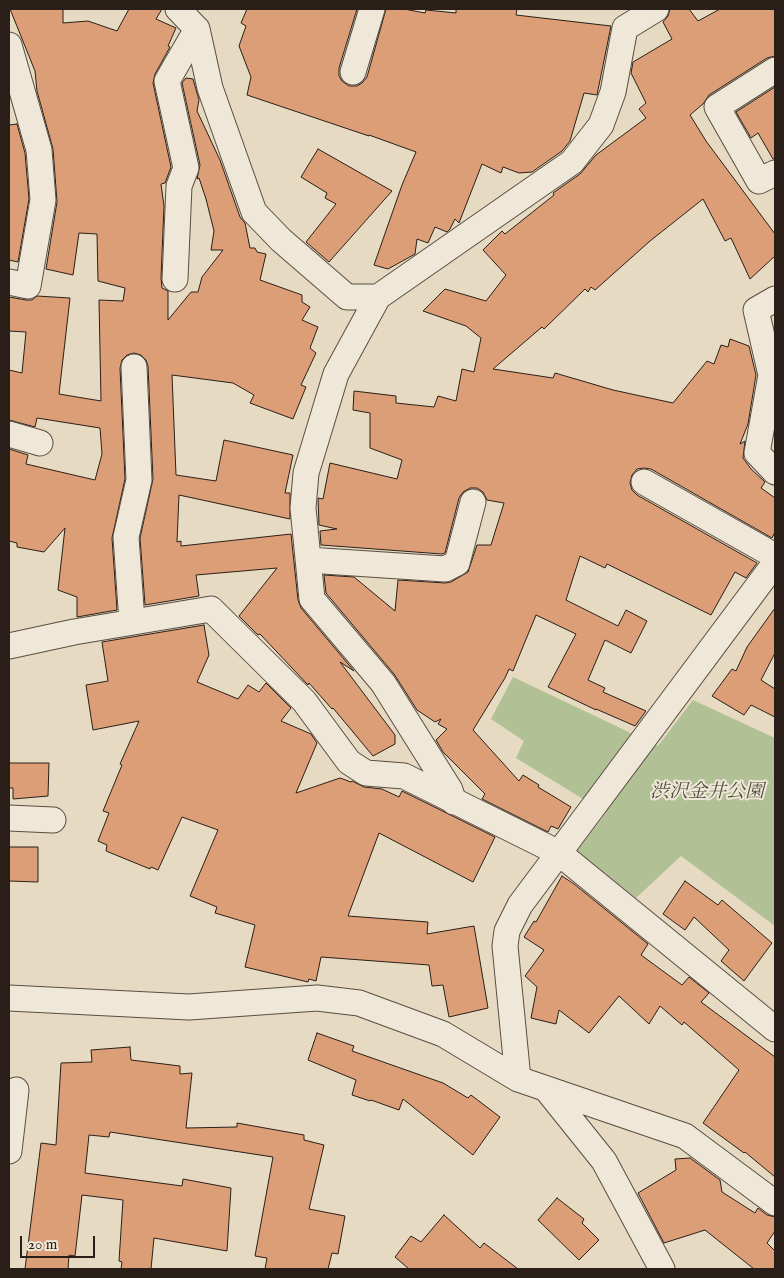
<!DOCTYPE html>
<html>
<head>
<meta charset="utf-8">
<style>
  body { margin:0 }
  #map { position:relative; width:784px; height:1278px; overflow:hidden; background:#e7dac2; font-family:"IM FELL English",serif }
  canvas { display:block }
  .frame { position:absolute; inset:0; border:10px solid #2a1e18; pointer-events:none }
  .scale { position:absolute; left:20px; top:1236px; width:75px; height:22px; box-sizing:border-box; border:2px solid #2a1e18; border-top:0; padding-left:6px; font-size:15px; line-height:18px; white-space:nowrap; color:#2a1e18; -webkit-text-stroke:4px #efe7d7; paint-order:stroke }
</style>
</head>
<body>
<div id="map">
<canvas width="784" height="1278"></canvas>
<div class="frame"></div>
<div class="scale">20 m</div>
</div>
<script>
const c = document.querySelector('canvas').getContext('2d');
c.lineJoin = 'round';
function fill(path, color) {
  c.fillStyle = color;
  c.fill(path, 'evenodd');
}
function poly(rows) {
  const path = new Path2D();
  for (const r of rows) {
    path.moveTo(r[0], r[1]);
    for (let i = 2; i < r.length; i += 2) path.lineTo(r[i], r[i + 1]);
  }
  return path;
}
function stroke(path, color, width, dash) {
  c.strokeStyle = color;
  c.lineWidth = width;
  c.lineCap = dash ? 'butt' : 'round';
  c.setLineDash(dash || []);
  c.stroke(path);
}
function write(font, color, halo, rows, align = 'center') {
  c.font = font + ' "IM FELL English","Noto Serif JP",serif';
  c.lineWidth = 4;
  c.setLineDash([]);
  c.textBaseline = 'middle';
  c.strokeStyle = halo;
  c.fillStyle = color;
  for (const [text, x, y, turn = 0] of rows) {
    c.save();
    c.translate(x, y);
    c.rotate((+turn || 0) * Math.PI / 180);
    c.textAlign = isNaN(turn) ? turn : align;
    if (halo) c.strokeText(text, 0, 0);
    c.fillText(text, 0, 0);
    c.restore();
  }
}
fill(poly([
  [513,677,658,746,693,700,775,738,775,926,681,856,636,898,577,851,606,813,516,758,524,741,491,719]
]), '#b2c095');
const building = poly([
  [10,9,63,9,63,23,88,21,117,31,129,9,162,9,156,19,176,28,168,46,170,47,155,74,153,83,171,167,165,183,161,184,164,206,161,278,162,288,168,291,168,320,191,292,198,292,202,277,223,250,211,250,214,231,206,199,199,178,197,179,200,165,182,83,186,78,193,79,199,100,197,111,220,160,240,217,245,223,250,248,255,248,257,252,266,254,260,280,302,295,302,302,310,307,302,320,318,327,310,348,316,353,301,385,306,387,293,419,250,403,254,395,233,383,172,375,176,475,216,481,224,440,293,455,285,493,290,493,290,519,179,495,177,542,181,541,181,546,291,534,298,600,301,608,354,671,340,662,395,735,395,744,373,756,333,708,332,709,309,683,308,685,260,634,258,635,239,616,277,568,196,575,199,596,145,605,140,538,153,479,148,366,146,360,141,355,134,353,127,355,122,360,120,368,125,479,112,538,117,610,77,617,77,597,58,590,65,528,44,552,17,547,17,543,9,541,9,449,28,455,26,464,95,480,102,454,100,428,37,418,35,427,9,420,9,370,22,373,26,332,9,331,9,297,26,300,32,300,37,296,70,298,59,394,101,401,99,300,123,301,125,288,98,281,97,234,79,233,73,275,46,269,57,202,53,149,37,91,35,71,10,9],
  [247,9,357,9,339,68,339,76,342,81,349,86,357,86,362,83,367,77,386,9,404,9,425,13,426,10,456,13,456,9,517,9,516,15,611,26,597,95,584,93,570,141,562,151,532,172,519,173,503,167,501,173,482,164,459,223,455,219,450,229,447,232,435,227,428,243,417,239,415,254,388,269,374,265,402,185,416,152,369,135,369,136,247,95,251,77,239,46,246,26,241,23,247,9],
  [670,9,689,9,698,21,720,9,775,9,775,56,767,58,709,95,703,104,690,115,706,141,775,234,775,256,750,279,731,238,725,241,703,199,650,241,595,290,591,287,588,292,585,289,544,329,542,327,493,369,553,378,555,373,613,390,673,403,707,361,714,364,721,345,728,347,730,339,749,346,756,375,748,424,740,444,745,441,743,458,751,469,765,482,761,488,775,498,775,532,772,538,651,469,644,468,637,469,632,475,630,483,632,490,637,495,757,563,746,578,735,572,711,615,607,564,605,568,580,556,566,600,618,626,626,610,647,621,631,653,605,640,588,680,605,688,603,692,646,711,635,726,596,709,596,710,548,687,576,634,536,615,513,671,509,669,505,678,473,730,519,781,523,775,539,785,538,787,571,807,558,829,551,826,548,832,482,799,485,794,443,752,436,740,447,729,438,724,441,719,435,722,417,710,394,674,326,593,324,575,354,577,395,611,398,580,445,583,451,582,468,572,477,545,491,545,504,503,487,500,483,492,477,488,470,488,463,492,459,498,445,553,442,554,321,545,320,531,337,529,319,525,318,498,323,499,330,463,397,479,402,460,370,448,370,413,353,410,354,391,396,396,396,403,434,407,438,396,456,401,462,369,474,372,481,338,466,326,423,311,445,289,486,301,506,275,483,250,502,231,505,234,554,195,553,193,580,174,596,155,646,118,639,109,646,103,631,73,633,62,672,39,663,22,668,16,670,9],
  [775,87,775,159,773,159,758,133,751,138,736,112,775,87],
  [17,124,25,153,29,199,18,262,9,260,9,125,17,124],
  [318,149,392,191,329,262,306,242,336,204,325,198,327,193,301,177,318,149],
  [775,608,775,653,761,680,775,689,775,717,751,705,744,715,712,696,732,669,736,671,747,647,775,608],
  [204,625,209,655,197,682,238,699,248,685,259,692,266,683,291,708,281,721,311,734,317,743,296,793,340,778,351,782,352,781,364,787,382,789,399,797,402,791,495,837,473,882,379,833,348,916,428,922,427,934,474,926,488,1008,449,1017,443,985,432,986,429,965,321,957,316,981,309,979,308,982,245,967,255,925,215,913,217,907,190,896,218,830,182,817,158,870,151,867,150,869,106,851,107,845,98,841,109,813,103,811,122,765,120,764,139,721,93,730,86,685,108,681,102,642,204,625],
  [9,763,49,763,48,796,13,799,13,788,9,788,9,763],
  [9,847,38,847,38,882,9,881,9,847],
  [562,876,574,884,648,944,641,955,682,985,689,977,709,993,701,1002,775,1057,775,1177,745,1152,744,1153,703,1123,739,1070,684,1022,682,1025,660,1006,649,1024,619,996,589,1033,559,1010,556,1024,531,1018,537,987,525,976,544,950,524,937,534,921,536,922,562,876],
  [685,881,718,905,722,900,772,943,744,981,721,961,729,950,694,917,685,930,663,914,685,881],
  [317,1033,354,1046,352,1051,443,1083,468,1098,471,1095,500,1117,473,1155,403,1099,399,1110,371,1100,370,1101,352,1095,356,1080,308,1060,317,1033],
  [130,1047,131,1060,180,1066,180,1074,192,1073,186,1128,237,1127,237,1123,304,1135,304,1140,324,1145,309,1209,345,1216,338,1254,332,1253,328,1269,265,1269,267,1258,255,1256,273,1157,110,1132,109,1137,89,1135,85,1173,182,1186,183,1179,231,1188,227,1251,154,1238,151,1269,121,1269,122,1262,119,1261,123,1200,82,1195,75,1256,69,1255,68,1269,25,1269,41,1143,56,1145,61,1063,92,1062,91,1050,130,1047],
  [690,1158,720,1180,722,1192,755,1213,758,1208,767,1215,775,1217,775,1231,767,1243,775,1251,775,1269,754,1269,705,1230,664,1243,638,1193,676,1170,675,1159,690,1158],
  [557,1198,584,1219,582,1223,599,1240,579,1260,538,1220,557,1198],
  [444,1215,480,1248,484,1243,518,1269,409,1269,395,1257,411,1236,421,1242,444,1215]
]);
fill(building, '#db9e76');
stroke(building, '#2a1e18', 1);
const street = poly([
  [197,29,210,88,254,212,281,240,347,297,378,297],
  [9,45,39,150,43,200,28,286,9,282],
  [775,70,717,107,759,181,775,173],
  [353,72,372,9],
  [175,279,179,186,186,168,167,81,197,29,178,9],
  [775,299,756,310,771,375,757,453,775,472],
  [9,434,40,443],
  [644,482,775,556],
  [308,560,445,569,457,563,473,502],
  [132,622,126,537,139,480,134,367],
  [9,646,74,632,211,609,304,701,349,762,366,773,404,776,559,853,775,1029],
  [454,802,450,790,383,683,312,599,303,508,306,473,336,374,378,297,572,162,601,125,613,92,625,28,656,9],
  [9,818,53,820],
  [9,998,189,1007,317,998,359,1003,443,1034,518,1079,685,1136,775,1203],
  [518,1079,505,946,507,931,520,905,775,563],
  [547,1090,604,1161,662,1269],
  [9,1151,16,1090]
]);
stroke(street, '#594d42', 27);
stroke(street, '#efe7d7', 25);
write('italic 19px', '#534f3e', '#efe7d7', [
  ["渋沢金井公園",707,793]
]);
</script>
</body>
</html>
